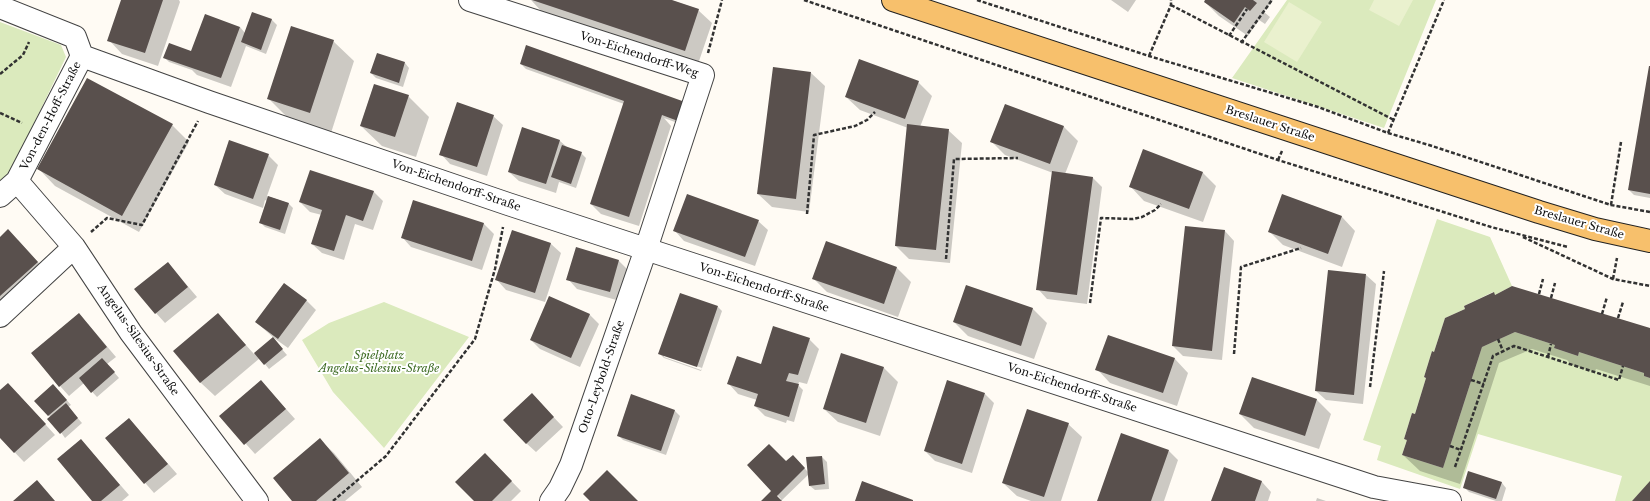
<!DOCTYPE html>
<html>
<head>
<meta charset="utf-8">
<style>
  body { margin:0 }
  canvas { display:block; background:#fffbf4 }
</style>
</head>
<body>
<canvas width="1650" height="501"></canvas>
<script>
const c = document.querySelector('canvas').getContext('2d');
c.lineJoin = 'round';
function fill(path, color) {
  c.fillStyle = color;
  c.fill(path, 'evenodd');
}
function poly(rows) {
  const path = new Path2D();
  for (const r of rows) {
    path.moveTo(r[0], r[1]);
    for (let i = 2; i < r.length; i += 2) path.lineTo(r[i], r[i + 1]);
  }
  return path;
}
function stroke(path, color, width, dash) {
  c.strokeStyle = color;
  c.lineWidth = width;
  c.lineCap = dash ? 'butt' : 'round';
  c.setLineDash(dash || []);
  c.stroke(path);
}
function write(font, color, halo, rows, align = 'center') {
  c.font = font + ' "Libre Baskerville",serif';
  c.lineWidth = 4;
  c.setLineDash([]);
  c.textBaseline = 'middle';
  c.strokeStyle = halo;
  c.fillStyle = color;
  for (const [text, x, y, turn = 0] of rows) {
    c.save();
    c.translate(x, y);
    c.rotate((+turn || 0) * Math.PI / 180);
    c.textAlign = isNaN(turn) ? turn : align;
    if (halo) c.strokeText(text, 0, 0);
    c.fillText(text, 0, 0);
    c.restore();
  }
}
fill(poly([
  [1287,0,1436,0,1384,128,1232,78],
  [0,22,61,45,66,57,8,177,0,183],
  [1437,219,1490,237,1512,286,1495,295,1493,292,1464,306,1465,309,1445,318,1434,352,1432,351,1424,377,1426,378,1415,414,1412,413,1404,439,1407,440,1402,455,1443,468,1482,347,1515,332,1555,345,1554,348,1578,356,1579,352,1644,373,1644,376,1650,378,1650,482,1632,501,1615,501,1622,476,1478,434,1460,489,1377,460,1381,446,1363,440],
  [384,302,469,337,384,448,333,392,302,340,329,323]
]), '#dbeabd');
fill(poly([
  [1374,0,1413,0,1399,26,1369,10],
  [1289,2,1322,22,1297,62,1264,42]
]), '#eaf1ce');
fill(poly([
  [123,0,179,0,180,2,158,66,122,54,109,40],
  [531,0,669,0,698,10,712,23,698,64,543,13],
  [1111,0,1136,0,1128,12],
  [1207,0,1273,0,1264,12,1270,17,1265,24,1259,20,1248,36,1219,16,1205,2],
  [252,13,272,20,277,25,266,54,246,46,231,87,197,75,192,70,169,62,164,57,191,52,240,27,245,33],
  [333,41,354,61,331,133,289,119,269,99],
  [405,63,409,68,403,87,376,78,371,73],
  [521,64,684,103,683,125,664,118,671,126,639,226,601,214,591,204,624,104,526,69],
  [1650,67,1650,198,1634,195,1629,190],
  [811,73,825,86,809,212,772,207,758,194],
  [918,82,932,96,920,127,948,130,962,143,950,263,909,259,896,246,908,128,860,110,846,97],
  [408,96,429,117,416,157,382,146,361,126],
  [1005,105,1064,127,1078,141,1065,174,1093,178,1102,187,1087,304,1047,299,1038,289,1053,173,1005,155,992,142],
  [493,116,503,125,487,176,450,164,441,154],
  [172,125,189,142,139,232,55,186,39,169],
  [523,129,560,141,568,148,581,153,586,158,576,188,559,182,556,193,519,181,509,172],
  [268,155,278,165,267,196,288,203,293,208,285,234,265,227,260,222,267,201,265,200,263,208,225,194,215,185],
  [1203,173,1216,186,1203,222,1144,201,1131,187],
  [373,191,383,201,373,230,355,224,344,260,322,253,312,244,322,215,310,212,300,202],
  [1283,195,1342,217,1355,231,1342,267,1283,245,1269,231],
  [414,201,484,224,494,234,482,270,411,247,402,237],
  [758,221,768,230,755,266,684,241,675,231],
  [1186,227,1225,231,1234,241,1222,360,1183,356,1173,346],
  [512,231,551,244,561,253,545,302,506,290,497,280],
  [0,238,18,240,47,272,0,315],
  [826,243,897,268,911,282,898,317,827,292,813,278],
  [577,249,619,261,628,270,620,301,577,289,568,279],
  [168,263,197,297,165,323,156,313],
  [1366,275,1376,284,1363,404,1326,400,1316,391],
  [966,286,1033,309,1047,323,1034,359,968,336,954,322],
  [1493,293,1496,296,1650,330,1650,386,1596,369,1595,372,1572,365,1567,360,1532,349,1499,363,1460,484,1420,471,1403,455,1407,441,1405,439,1415,415,1427,379,1425,377,1435,353,1466,309],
  [306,300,316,310,288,348,274,338,273,339,287,355,269,369,260,358,215,396,201,383,174,351,218,314,254,354,274,338,256,322],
  [718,307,722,311,701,371,664,358,659,353],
  [664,355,702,368,701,370,664,357],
  [589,314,599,324,580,367,540,349,531,340],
  [88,324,116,357,107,364,119,378,97,397,84,383,69,396,60,386],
  [809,339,819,349,807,384,799,382,798,385,803,390,794,422,787,420,786,423,765,416,755,406,757,400,738,394,729,384],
  [841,355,884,368,898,382,880,436,838,422,824,409],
  [1175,359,1188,373,1177,406,1110,383,1097,369],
  [1253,378,1317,400,1331,414,1319,449,1254,428,1240,414],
  [261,381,295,419,255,454,221,416],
  [58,390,71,405,68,407,82,423,65,438,51,418,36,401],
  [0,392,18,394,55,435,24,462,0,437],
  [985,394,994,403,972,473,935,461,925,451],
  [632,396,675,411,680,416,666,455,623,440,618,435],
  [541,404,563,427,536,452,526,443],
  [129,419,177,474,154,493,106,438],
  [1068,424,1082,437,1061,501,1031,501,1017,496,1003,483],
  [81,440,129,495,122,501,94,501],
  [320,440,334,453,362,487,345,501,294,501],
  [1169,451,1178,460,1164,501,1098,501],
  [485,454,521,491,511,501,475,501],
  [793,456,808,472,822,457,827,462,829,489,815,490,810,486,809,474,781,501,762,501,780,500,781,499,748,465,786,463],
  [1224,468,1262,482,1271,492,1268,501,1212,501],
  [1502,483,1506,488,1502,501,1496,501,1469,492,1464,487],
  [1317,498,1326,501,1316,501]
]), '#0003');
fill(poly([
  [121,0,163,0,145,53,107,41],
  [532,0,672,0,699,9,685,51],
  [1205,0,1253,0,1257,3,1250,11,1245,7,1234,23,1204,2],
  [252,12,272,19,261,50,241,42],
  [205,14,240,27,221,78,163,58,169,43,191,51],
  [291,26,334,40,310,113,267,99],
  [526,45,685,102,678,121,662,115,629,217,590,204,624,101,520,64],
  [377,53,405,62,399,83,370,73],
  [859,59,919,81,905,119,845,97],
  [1649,66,1650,66,1650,194,1628,190],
  [773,67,811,72,796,199,757,194],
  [87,78,173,124,122,216,37,169],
  [374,84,409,95,395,137,360,126],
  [457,102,494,115,477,167,439,155],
  [1005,104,1064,126,1050,164,990,142],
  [907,124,949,129,936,250,895,246],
  [522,127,560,140,546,184,508,172],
  [229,140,269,154,253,199,214,185],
  [562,145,582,152,571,184,551,177],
  [1143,149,1203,172,1189,209,1129,187],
  [310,170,374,191,363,221,346,215,334,251,311,244,322,210,299,202],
  [1052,171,1093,177,1077,295,1036,290],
  [687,194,759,220,745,257,673,231],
  [1282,194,1342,216,1328,254,1268,232],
  [268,196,289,203,280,230,259,223],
  [413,200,484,223,472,261,401,238],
  [1185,226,1225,230,1212,351,1172,346],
  [8,229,38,262,0,296,0,237],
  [512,230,551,243,535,293,495,280],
  [826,241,897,267,884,304,812,279],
  [576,247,619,260,610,292,566,280],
  [168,262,188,287,155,314,134,289],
  [1328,270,1366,274,1354,395,1315,391],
  [284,283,307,300,278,339,255,322],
  [966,285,1033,308,1021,346,953,322],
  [1512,286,1650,328,1650,378,1644,376,1644,373,1579,352,1578,356,1554,348,1555,345,1515,332,1482,347,1443,468,1402,455,1407,440,1404,439,1412,413,1415,414,1426,378,1424,377,1432,351,1434,352,1445,318,1465,309,1464,306,1494,292,1495,295],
  [680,293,718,306,697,367,658,354],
  [549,296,590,314,571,358,530,340],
  [79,313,107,347,59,387,31,353],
  [218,313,246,345,200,383,173,351],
  [773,326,810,338,798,375,789,373,786,381,799,384,789,417,754,406,758,394,727,384,737,356,761,364],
  [1108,335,1175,358,1163,393,1095,370],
  [273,337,283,349,264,365,254,353],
  [841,353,884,367,866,423,823,409],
  [102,358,115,372,91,393,79,378],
  [1252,377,1317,399,1305,436,1239,414],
  [261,380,286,409,244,445,219,416],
  [947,380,985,393,962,464,924,451],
  [8,383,46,424,14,453,0,438,0,390],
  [53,384,67,400,48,416,34,401],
  [532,393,554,417,526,444,503,420],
  [631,394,675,410,661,451,617,436],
  [66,403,78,418,60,434,47,419],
  [1027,409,1069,423,1044,497,1002,483],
  [129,418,168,464,144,484,105,438],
  [1121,433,1169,450,1151,501,1097,501],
  [320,438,349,473,316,501,292,501,273,478],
  [81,439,120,485,101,501,92,501,57,459],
  [769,444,786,461,793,455,805,468,777,496,782,501,761,501,771,491,747,465],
  [485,453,512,481,492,501,474,501,455,482],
  [822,456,825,484,809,486,806,457],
  [1224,467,1262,481,1255,501,1211,501],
  [607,470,638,501,590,501,583,494],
  [1468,471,1502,482,1496,499,1463,488],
  [37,480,55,501,13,501],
  [862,481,913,500,913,501,855,501],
  [1650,481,1650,501,1632,501]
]), '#59504d');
const minor = poly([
  [470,0,703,75,646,249,571,465,560,488,551,501],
  [0,7,75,37,82,56,17,181,0,196],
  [82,56,209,102,508,204,1374,487,1450,501],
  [17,181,74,247,131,333,257,501],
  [0,316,74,247]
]);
const major = poly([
  [893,0,1539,212,1595,229,1650,241]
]);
stroke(minor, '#434343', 24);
stroke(major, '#212121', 24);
stroke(poly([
  [804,0,1278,160,1491,227,1568,247],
  [977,0,1149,56,1318,107,1388,133,1429,145,1611,205,1650,212],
  [1171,5,1394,120],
  [1229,36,1247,9],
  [1241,43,1272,0],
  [708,53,722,0],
  [1149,56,1171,5,1171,0],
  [0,74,23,55,29,42],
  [0,113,22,123],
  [1388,133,1444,0],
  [1278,160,1282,151],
  [1611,205,1621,142],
  [807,214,814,135,855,126,867,120,875,112],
  [91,232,107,218,142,225,198,121],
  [1523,237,1613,279,1650,286],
  [946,259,954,159,1018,158],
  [1613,279,1617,258],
  [1539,294,1543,279],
  [1551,298,1555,283],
  [1090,303,1101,218,1133,219,1142,217,1155,210,1161,204],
  [1602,314,1607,297],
  [1618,318,1623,302],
  [1498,339,1503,351],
  [1234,354,1241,267,1301,248],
  [1548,357,1551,344],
  [1471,380,1484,384],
  [1370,387,1384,271],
  [1450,446,1461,450],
  [1455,467,1493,356,1514,346,1619,380,1623,366],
  [333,501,386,456,475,339,495,269,503,227]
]), '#323232', 2.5, [4, 2]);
stroke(minor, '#fff', 22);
stroke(major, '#f7c06c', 22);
write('11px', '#101010', '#fff', [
  ["Von-Eichendorff-Weg",639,55,18],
  ["Von-den-Hoff-Straße",51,116,-63],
  ["Breslauer Straße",1270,124,18],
  ["Von-Eichendorff-Straße",456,186,19],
  ["Breslauer Straße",1579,223,16],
  ["Von-Eichendorff-Straße",764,288,18],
  ["Angelus-Silesius-Straße",138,340,55],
  ["Otto-Leybold-Straße",602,377,-71],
  ["Von-Eichendorff-Straße",1072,388,18]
]);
write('italic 11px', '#3a6920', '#fff', [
  ["Spielplatz",379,356],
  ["Angelus-Silesius-Straße",379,369]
]);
</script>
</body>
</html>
